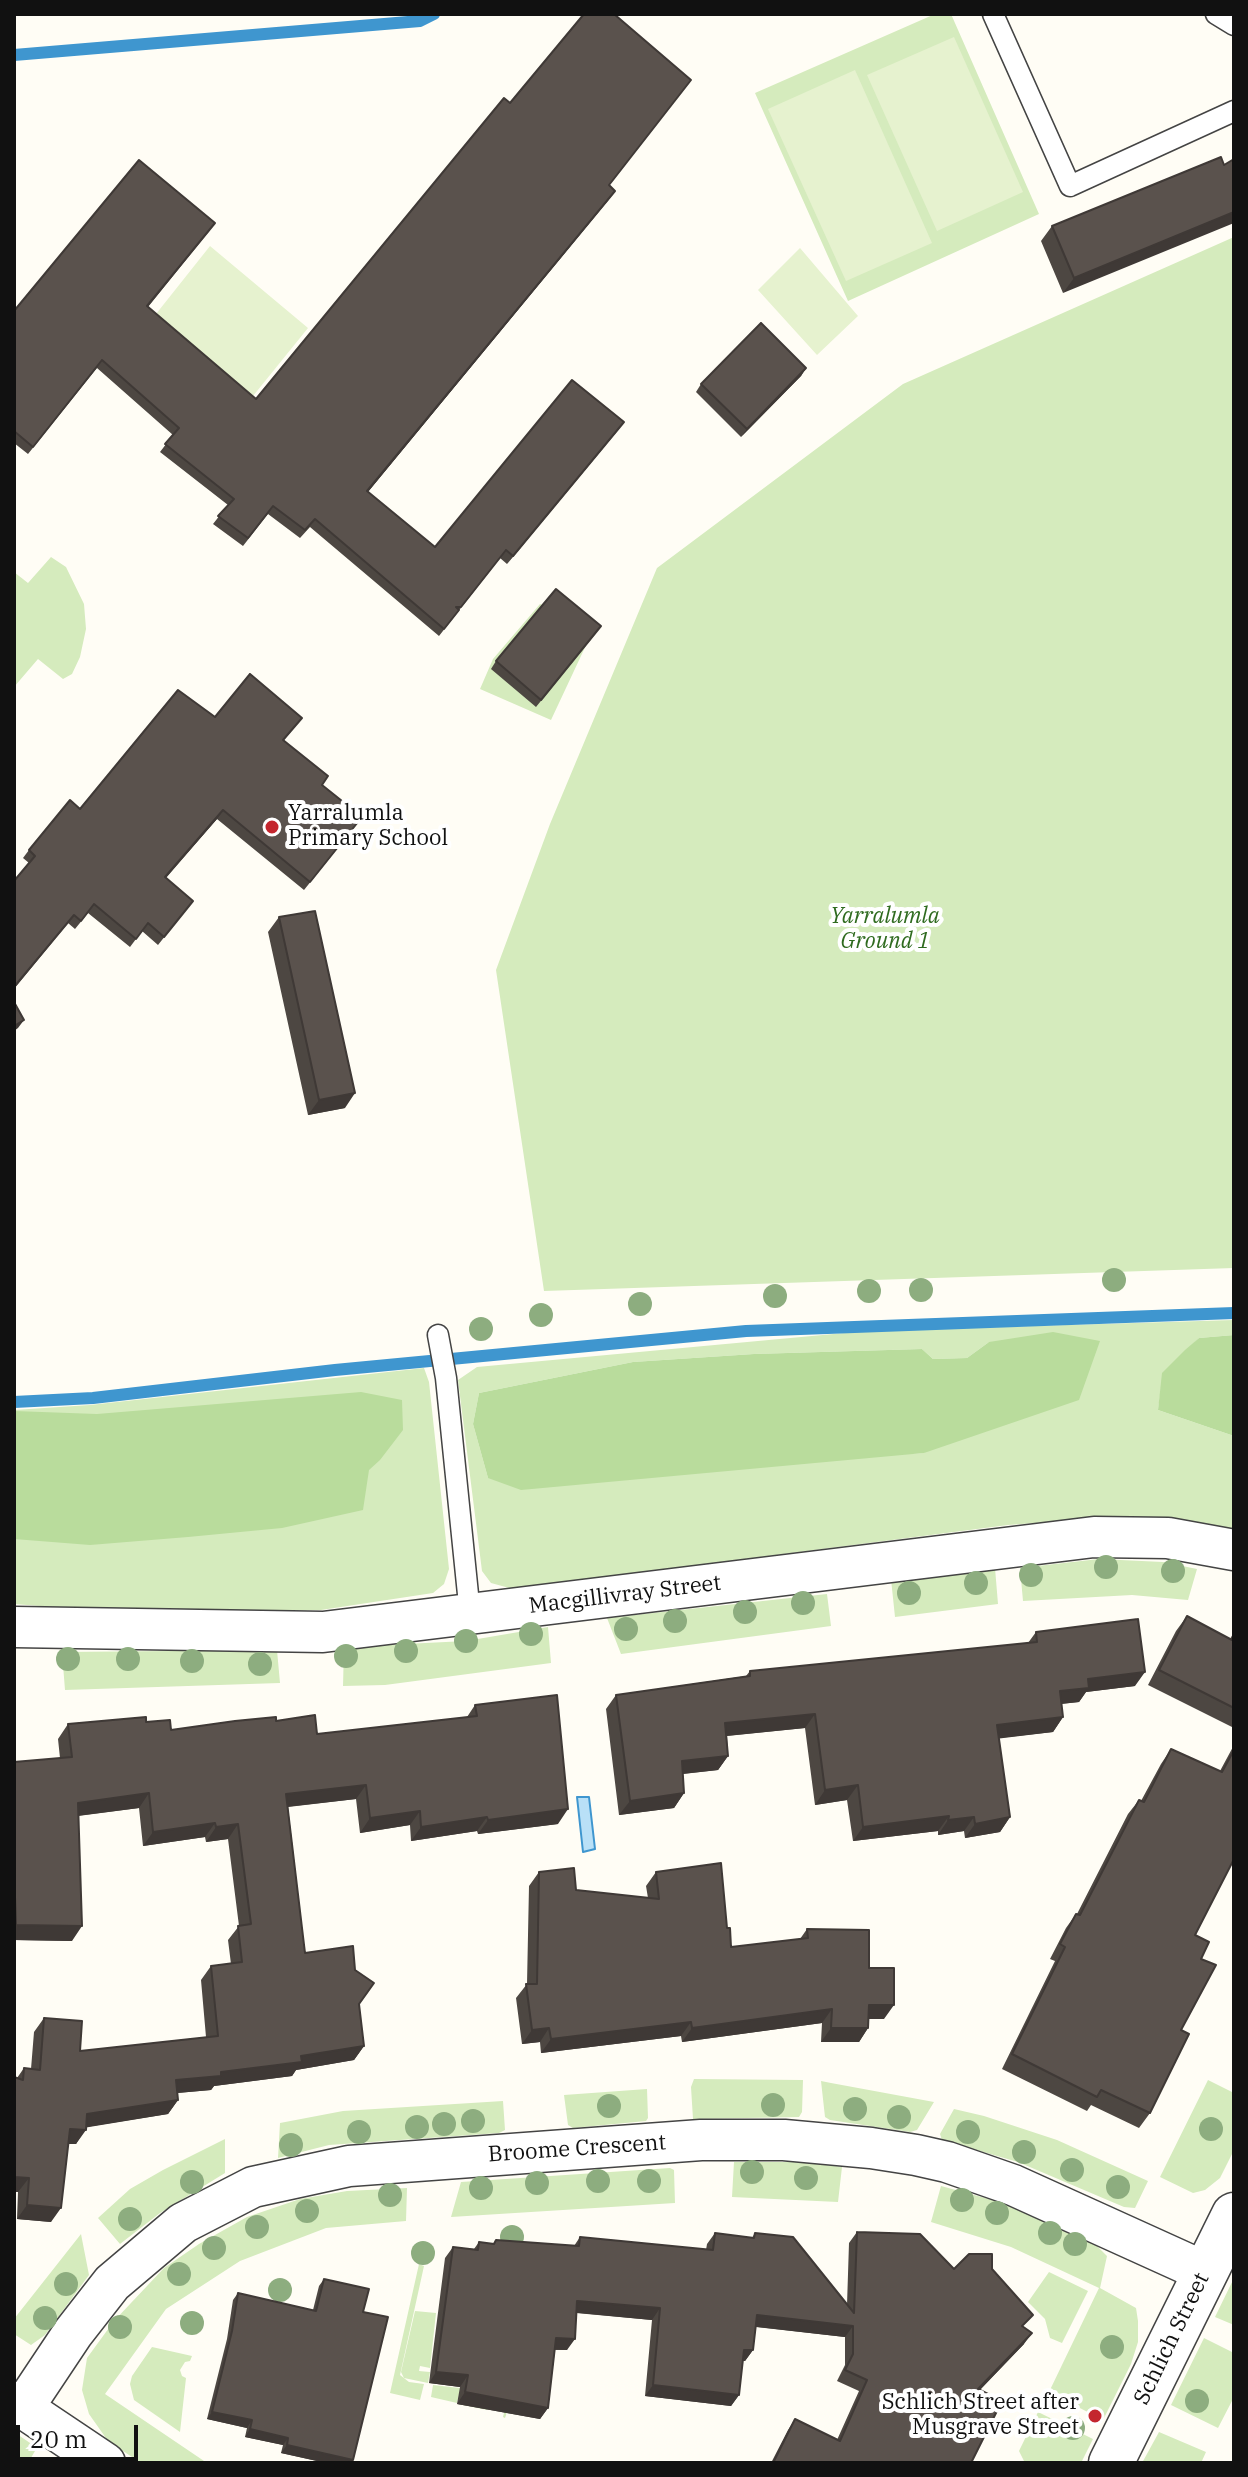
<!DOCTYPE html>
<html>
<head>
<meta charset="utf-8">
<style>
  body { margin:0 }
  #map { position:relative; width:1248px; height:2477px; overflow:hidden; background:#fffdf5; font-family:"IBM Plex Serif",serif }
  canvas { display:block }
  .frame { position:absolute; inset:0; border:16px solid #111; pointer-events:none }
  .scale { position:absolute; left:16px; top:2425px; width:122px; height:36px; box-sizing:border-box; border:4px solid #111; border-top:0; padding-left:10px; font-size:24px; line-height:28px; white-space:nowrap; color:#111; -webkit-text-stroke:6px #fff; paint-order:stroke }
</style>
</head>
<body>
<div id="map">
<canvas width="1248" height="2477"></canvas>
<div class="frame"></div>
<div class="scale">20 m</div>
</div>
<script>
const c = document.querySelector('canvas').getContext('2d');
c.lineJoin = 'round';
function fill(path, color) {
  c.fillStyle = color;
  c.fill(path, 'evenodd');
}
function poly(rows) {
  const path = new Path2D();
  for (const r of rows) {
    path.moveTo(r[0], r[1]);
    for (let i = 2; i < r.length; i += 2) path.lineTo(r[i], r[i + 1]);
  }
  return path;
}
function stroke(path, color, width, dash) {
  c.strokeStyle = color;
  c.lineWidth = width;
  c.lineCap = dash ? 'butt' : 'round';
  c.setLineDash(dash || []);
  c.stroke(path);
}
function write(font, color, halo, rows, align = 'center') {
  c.font = font + ' "IBM Plex Serif",serif';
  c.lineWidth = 8;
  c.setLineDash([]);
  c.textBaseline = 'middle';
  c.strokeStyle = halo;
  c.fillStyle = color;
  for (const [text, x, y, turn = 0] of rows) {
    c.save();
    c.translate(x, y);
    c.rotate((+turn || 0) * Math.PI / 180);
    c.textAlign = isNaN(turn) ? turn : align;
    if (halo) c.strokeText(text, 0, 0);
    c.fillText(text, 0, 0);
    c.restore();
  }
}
fill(poly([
  [935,14,951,14,1039,214,848,301,755,93],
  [1234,237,1234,1268,544,1291,496,970,550,824,657,568,903,384],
  [51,557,66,567,84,604,86,629,80,657,72,674,63,679,38,659,14,687,14,572,28,583],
  [540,604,595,626,551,720,480,689,493,659],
  [1234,1320,1234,1335,1199,1338,1163,1373,1158,1410,1234,1436,1234,1532,1089,1519,1008,1525,513,1589,491,1583,482,1571,458,1380,477,1367,866,1331],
  [989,1342,924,1453,488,1478,473,1424,479,1393,633,1362,754,1354,922,1349,933,1359,967,1358],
  [424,1368,429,1382,449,1569,444,1584,433,1593,321,1610,217,1611,67,1608,14,1604,14,1410,90,1405],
  [1099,1559,1163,1562,1197,1569,1188,1600,1132,1595,1023,1601,1020,1568],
  [995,1568,998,1604,895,1617,891,1579],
  [827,1594,831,1626,621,1654,607,1618],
  [548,1627,551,1663,385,1685,343,1686,344,1647,466,1641],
  [277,1650,280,1683,65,1690,62,1652],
  [694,2079,803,2080,802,2112,799,2117,693,2119,691,2087],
  [1208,2080,1234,2093,1234,2150,1220,2178,1205,2190,1193,2193,1160,2177],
  [821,2081,831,2083,934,2102,917,2130,910,2132,830,2120,825,2117],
  [647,2089,648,2118,646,2121,573,2128,568,2125,564,2095],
  [503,2101,505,2130,499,2133,329,2145,278,2158,280,2123,343,2111],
  [954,2109,984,2116,1057,2140,1148,2181,1135,2208,1124,2207,1018,2162,942,2140,940,2134],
  [225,2139,225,2173,160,2213,120,2244,98,2218,130,2189,163,2170],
  [734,2162,801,2162,842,2167,838,2202,732,2197],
  [670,2168,674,2170,675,2203,451,2217,461,2182],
  [941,2186,1000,2202,1059,2226,1096,2245,1107,2256,1100,2288,1136,2308,1138,2321,1138,2342,1131,2364,1103,2420,1049,2392,1099,2288,1011,2247,931,2222],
  [407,2188,406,2221,326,2228,240,2261,166,2309,105,2394,207,2463,141,2463,108,2441,89,2414,82,2390,87,2358,114,2321,164,2268,199,2244,247,2217,300,2199,347,2191],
  [81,2234,89,2275,45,2335,31,2345,14,2334,14,2319],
  [419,2264,424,2266,400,2375,409,2382,424,2384,420,2400,390,2393],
  [1049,2272,1088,2291,1062,2343,1050,2338,1045,2319,1028,2302],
  [1234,2278,1234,2325,1215,2317],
  [415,2311,436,2313,430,2368,420,2366,419,2371,430,2372,428,2383,404,2378,401,2372],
  [1204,2338,1234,2353,1234,2397,1218,2428,1171,2405],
  [152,2347,192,2356,190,2361,185,2362,180,2370,182,2376,186,2378,180,2432,134,2400,130,2384,132,2376],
  [433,2385,522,2395,507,2412,505,2418,503,2417,505,2409,488,2404,487,2410,458,2404,459,2394,457,2403,431,2397],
  [1038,2412,1093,2439,1081,2463,1025,2463,1019,2451],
  [14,2432,33,2445,35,2451,28,2463,14,2463],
  [1159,2432,1206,2452,1201,2463,1142,2463]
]), '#d5ebbd');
fill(poly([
  [1053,1332,1100,1341,1079,1400,924,1453,521,1490,488,1478,473,1424,479,1393,633,1362,754,1354,922,1349,933,1359,967,1358,989,1342],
  [1234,1335,1234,1436,1158,1410,1162,1373,1185,1350,1199,1338],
  [361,1392,402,1400,403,1430,380,1460,369,1470,363,1510,282,1528,188,1537,90,1545,14,1539,14,1411,97,1414]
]), '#b9dc9c');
fill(poly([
  [954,37,1023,192,937,231,867,75],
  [855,70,932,243,846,281,768,109],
  [210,246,308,328,253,396,156,314],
  [800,248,858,316,817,355,758,290]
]), '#e6f2cf');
const water = poly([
  [577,1797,589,1797,595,1849,583,1852,577,1797]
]);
fill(water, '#b9e0f7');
stroke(water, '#3f96cf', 2);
stroke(poly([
  [14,55,420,21,434,14],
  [14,1402,93,1398,335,1370,746,1331,1234,1313]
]), '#3f96cf', 12);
const service = poly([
  [993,14,1070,186,1234,111],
  [1216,14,1234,25],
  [438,1335,446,1378,470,1614]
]);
const minor = poly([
  [14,1627,323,1632,1094,1537,1168,1538,1234,1550],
  [14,2402,105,2463],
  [23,2408,73,2333,112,2283,183,2223,253,2187,349,2166,701,2140,784,2140,871,2148,916,2155,947,2162,1013,2185,1205,2272]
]);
const tertiary = poly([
  [1111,2463,1234,2215]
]);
stroke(service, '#444', 23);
stroke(minor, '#444', 43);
stroke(tertiary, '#444', 47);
stroke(service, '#fff', 20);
stroke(minor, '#fff', 40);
stroke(tertiary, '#fff', 44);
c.fillStyle = '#8dad7f';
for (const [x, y] of [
  [1114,1280],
  [921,1290],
  [869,1291],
  [775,1296],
  [640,1304],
  [541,1315],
  [481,1329],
  [1106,1567],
  [1173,1571],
  [1031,1575],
  [976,1583],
  [909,1593],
  [803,1603],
  [745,1612],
  [675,1621],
  [626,1629],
  [531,1634],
  [466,1641],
  [406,1651],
  [346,1656],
  [68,1659],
  [128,1659],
  [192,1661],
  [260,1664],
  [773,2105],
  [609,2106],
  [855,2109],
  [899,2117],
  [473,2121],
  [444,2124],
  [417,2127],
  [1211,2129],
  [359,2132],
  [968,2132],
  [291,2145],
  [1024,2152],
  [1072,2170],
  [752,2172],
  [806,2178],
  [598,2181],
  [649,2181],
  [192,2182],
  [537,2183],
  [1118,2187],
  [481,2188],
  [390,2195],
  [962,2200],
  [307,2211],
  [997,2213],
  [130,2219],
  [257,2227],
  [1050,2233],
  [512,2237],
  [1075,2244],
  [214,2248],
  [423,2253],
  [179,2274],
  [66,2284],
  [280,2290],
  [45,2318],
  [192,2323],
  [120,2327],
  [1112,2347],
  [1197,2401],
  [1073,2428]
]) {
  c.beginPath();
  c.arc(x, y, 12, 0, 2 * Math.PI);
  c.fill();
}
fill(poly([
  [1224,165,1063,293,1041,241,1052,226],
  [609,186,610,198,368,492,435,547,618,430,507,564,500,558,439,636,310,527,300,538,268,514,243,546,213,524,228,505,160,452,173,435,97,368,28,454,14,443,14,311,210,230,148,307,256,399],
  [806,368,801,376,741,437,696,392,701,384],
  [596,633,536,707,491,669,496,661],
  [215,717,302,718,284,740,356,825,304,890,217,819,166,878,193,901,158,945,142,931,130,947,88,913,75,929,68,923,14,989,14,881,29,863,23,858,29,850,80,809],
  [279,917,345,1108,308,1115,268,932],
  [1187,1616,1230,1639,1234,1632,1234,1728,1148,1685,1176,1631],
  [1036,1632,1135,1686,1086,1692,1079,1702,1061,1704,1063,1717,1053,1732,999,1738,1010,1817,1000,1832,965,1838,964,1831,938,1835,938,1831,853,1841,847,1800,815,1805,805,1728,727,1736,728,1756,718,1770,683,1774,684,1793,674,1808,619,1815,606,1709,616,1695,746,1676,750,1671,1028,1643],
  [475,1705,558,1824,478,1834,477,1831,411,1841,410,1825,360,1833,356,1799,288,1807,305,1953,359,2004,364,2046,354,2060,296,2070,292,2076,214,2086,211,2090,177,2093,178,2100,168,2114,86,2127,76,2144,68,2144,51,2222,17,2219,18,2192,14,2192,14,2077,17,2078,24,2068,31,2069,34,2032,44,2018,80,2051,206,2037,201,1980,211,1966,231,1964,228,1940,239,1926,228,1839,206,1842,205,1837,143,1846,139,1808,78,1816,72,1941,14,1940,14,1762,60,1758,58,1739,68,1724,146,1722,171,1730,276,1721,317,1734,467,1717],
  [1234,1745,1234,1859,1195,1935,1201,1959,1181,2030,1150,2113,1139,2128,1091,2105,1087,2111,1002,2069,1055,1961,1050,1959,1066,1928,1076,1914,1077,1914,1128,1814,1139,1800,1141,1801,1161,1764,1171,1749,1220,1771],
  [539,1872,576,1890,648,1898,646,1886,656,1872,727,1928,731,1947,800,1939,807,1929,869,1968,884,2019,868,2019,868,2028,859,2042,821,2042,822,2023,682,2042,681,2036,541,2053,540,2042,522,2044,516,1998,527,1984,529,1886],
  [857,2232,954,2269,992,2269,1024,2328,1024,2344,980,2390,971,2463,771,2463,788,2430,795,2419,837,2440,859,2391,837,2381,845,2365,845,2337,756,2327,753,2350,745,2361,743,2361,739,2395,731,2406,645,2396,652,2320,576,2313,567,2350,555,2350,548,2408,540,2419,457,2404,460,2387,429,2383,445,2258,453,2247,474,2249,479,2242,493,2244,496,2240,574,2246,580,2237,706,2250,707,2244,715,2233,752,2238,755,2233,847,2305,849,2243],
  [324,2279,363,2312,353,2460,351,2463,326,2463,281,2453,283,2445,245,2437,247,2428,207,2419,227,2339,233,2300,238,2293,313,2310,319,2286]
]), '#4d4742');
fill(poly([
  [615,191,610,198,362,499,367,491],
  [1234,212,1234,223,1063,293,1074,278],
  [806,368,801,376,741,437,747,429],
  [624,422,618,430,507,564,513,556],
  [223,810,217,819,159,885,165,877],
  [24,1020,18,1028,14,1031,14,1026],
  [355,1093,345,1108,308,1115,319,1100],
  [1145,1672,1135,1686,1086,1692,1079,1702,1050,1705,1060,1691,1088,1679],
  [815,1714,805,1728,715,1737,725,1723],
  [1063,1717,1053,1732,987,1740,997,1725],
  [728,1756,718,1770,672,1775,682,1761],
  [366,1785,356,1799,276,1808,286,1794],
  [858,1785,847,1800,815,1805,825,1790],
  [149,1793,139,1808,68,1817,78,1803],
  [684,1793,674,1808,619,1815,630,1801],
  [568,1809,558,1824,478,1834,488,1820],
  [420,1811,410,1825,360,1833,370,1818],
  [949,1816,938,1831,853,1841,863,1827],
  [487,1817,477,1831,411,1841,421,1827],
  [974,1817,964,1831,938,1835,948,1820],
  [1010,1817,1000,1832,965,1838,975,1824],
  [215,1823,205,1837,143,1846,153,1832],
  [238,1824,228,1839,206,1842,216,1827],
  [16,1925,82,1926,72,1941,14,1940,14,1928],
  [869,2005,894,2005,884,2019,859,2019],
  [832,2009,822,2023,682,2042,692,2028],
  [691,2022,681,2036,541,2053,551,2039],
  [549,2028,540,2042,522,2044,532,2030],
  [831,2028,868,2028,859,2042,821,2042],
  [364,2046,354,2060,296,2070,292,2076,214,2086,211,2090,166,2094,176,2080,301,2056],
  [178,2100,168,2114,77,2129,87,2114],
  [70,2129,86,2130,76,2144,60,2144],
  [14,2177,29,2178,18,2192,14,2192],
  [27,2205,61,2208,51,2222,17,2219],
  [577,2301,660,2308,652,2320,569,2312],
  [757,2315,853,2326,845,2337,749,2326],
  [1032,2333,1024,2344,970,2400,978,2389],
  [556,2338,575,2339,567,2350,549,2349],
  [744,2350,753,2350,745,2361,736,2361],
  [436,2372,468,2375,460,2387,429,2383],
  [653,2385,739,2395,731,2406,645,2396],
  [465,2392,548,2408,540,2419,457,2404],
  [212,2412,252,2420,247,2428,207,2419],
  [250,2429,288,2438,283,2445,245,2437],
  [287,2445,353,2460,351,2463,326,2463,281,2453]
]), '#3f3936');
const building = poly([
  [584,14,614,14,691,80,609,185,615,191,367,491,435,547,572,380,624,422,513,556,506,550,461,607,456,607,459,610,444,629,315,519,305,530,273,506,248,538,218,516,234,499,165,444,179,428,102,360,33,447,14,431,14,311,139,160,215,223,147,306,256,399,504,98,510,103,584,14],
  [1221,157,1224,165,1234,159,1234,212,1074,278,1052,226,1221,157],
  [761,323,806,368,747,429,701,384,761,323],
  [556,589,601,626,541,700,496,661,556,589],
  [250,674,302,718,283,740,328,776,322,785,362,817,310,882,223,810,165,877,193,901,164,937,148,923,136,939,94,904,81,921,74,915,14,987,14,881,35,856,29,850,70,800,80,809,178,690,215,717,250,674],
  [315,911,355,1093,319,1100,279,917,315,911],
  [14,1002,24,1020,14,1026,14,1002],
  [1187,1616,1232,1640,1234,1635,1234,1708,1159,1670,1187,1616],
  [1138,1619,1145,1672,1088,1679,1089,1688,1060,1691,1063,1717,997,1725,1010,1817,975,1824,974,1817,948,1820,949,1816,863,1827,858,1785,825,1790,815,1714,725,1723,728,1756,682,1761,684,1793,630,1801,616,1695,750,1676,750,1671,1037,1642,1036,1632,1138,1619],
  [557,1695,568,1809,488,1820,487,1817,421,1827,420,1811,370,1818,366,1785,286,1794,305,1953,353,1946,355,1970,374,1983,359,2004,364,2046,301,2056,302,2062,221,2072,221,2076,176,2080,178,2100,87,2114,86,2130,70,2129,61,2208,27,2205,29,2178,14,2177,14,2077,23,2080,24,2068,40,2070,44,2018,82,2021,80,2051,218,2036,211,1966,242,1962,238,1926,251,1924,238,1824,216,1827,215,1823,153,1832,149,1793,78,1803,82,1926,16,1925,14,1869,14,1762,72,1757,68,1724,146,1717,146,1722,170,1720,171,1730,235,1721,276,1717,276,1721,315,1715,317,1734,477,1716,475,1705,557,1695],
  [1171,1749,1222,1772,1234,1750,1234,1859,1195,1935,1209,1942,1201,1959,1216,1965,1181,2030,1189,2034,1150,2113,1101,2090,1097,2097,1012,2054,1065,1947,1060,1944,1076,1914,1080,1915,1139,1800,1144,1802,1171,1749],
  [721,1863,727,1928,730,1928,731,1947,808,1938,807,1929,869,1930,869,1968,894,1968,894,2005,869,2005,868,2028,831,2028,832,2009,692,2028,691,2022,551,2039,549,2028,532,2030,526,1984,537,1984,539,1872,574,1868,576,1890,659,1899,656,1872,721,1863],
  [857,2232,920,2234,954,2269,969,2254,992,2254,992,2269,1033,2315,1022,2326,1032,2333,978,2389,1002,2401,971,2463,773,2463,795,2419,840,2441,867,2380,845,2370,853,2354,853,2326,757,2315,753,2350,744,2350,739,2395,653,2385,660,2308,577,2301,575,2339,556,2338,548,2408,465,2392,468,2375,436,2372,453,2247,478,2250,479,2242,494,2244,496,2240,579,2246,580,2237,713,2250,715,2233,754,2238,755,2233,793,2237,854,2313,857,2232],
  [324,2279,369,2289,363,2312,388,2317,353,2460,287,2445,288,2438,250,2429,252,2420,212,2412,232,2331,238,2293,316,2311,324,2279]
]);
fill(building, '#5a524d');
stroke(building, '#3f3936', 2);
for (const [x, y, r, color] of [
  [272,827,8,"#c4262e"],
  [1095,2416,8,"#c4262e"]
]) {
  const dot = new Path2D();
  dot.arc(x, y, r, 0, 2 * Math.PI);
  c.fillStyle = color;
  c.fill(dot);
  stroke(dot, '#fff', 3);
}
write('22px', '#111', '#fff', [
  ["Yarralumla",288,814],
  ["Primary School",288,839],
  ["Schlich Street after",1079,2403,"right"],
  ["Musgrave Street",1079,2428,"right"]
], 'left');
write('italic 22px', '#2f6b1f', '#fff', [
  ["Yarralumla",885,917],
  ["Ground 1",885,942]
]);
write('22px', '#111', '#fff', [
  ["Macgillivray Street",625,1595,-7],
  ["Broome Crescent",577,2149,-4],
  ["Schlich Street",1172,2339,-64]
]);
</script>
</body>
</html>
